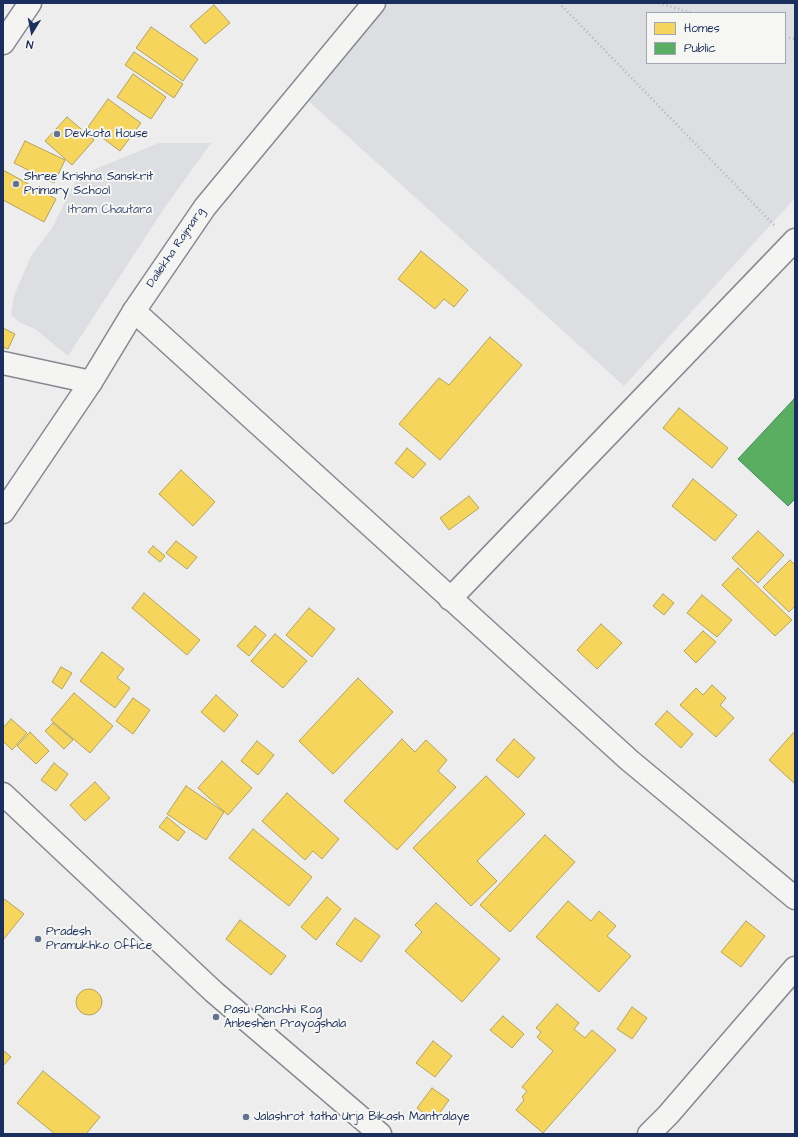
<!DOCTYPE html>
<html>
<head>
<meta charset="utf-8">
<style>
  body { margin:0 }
  #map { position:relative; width:798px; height:1137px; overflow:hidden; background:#ededed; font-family:"Architects Daughter",sans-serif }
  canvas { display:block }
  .frame { position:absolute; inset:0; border:4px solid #1b2f5e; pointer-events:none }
  .legend { position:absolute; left:646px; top:12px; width:140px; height:52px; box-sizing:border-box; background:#f6f6f2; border:1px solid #9ea6b7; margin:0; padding:5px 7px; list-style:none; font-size:12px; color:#1b2f5e }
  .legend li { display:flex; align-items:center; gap:8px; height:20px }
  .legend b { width:20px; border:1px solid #9ea6b7 }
  .north { position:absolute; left:12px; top:12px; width:40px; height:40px; -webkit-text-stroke:3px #f6f6f2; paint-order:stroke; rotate:190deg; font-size:11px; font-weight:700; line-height:16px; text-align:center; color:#1b2f5e }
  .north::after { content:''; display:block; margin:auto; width:14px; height:18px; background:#1b2f5e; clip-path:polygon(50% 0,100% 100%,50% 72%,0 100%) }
</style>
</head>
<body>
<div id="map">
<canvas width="798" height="1137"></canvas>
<div class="frame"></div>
<ul class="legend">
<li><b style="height:11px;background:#f6d55c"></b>Homes</li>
<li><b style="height:11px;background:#5aae61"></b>Public</li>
</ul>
<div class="north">N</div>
</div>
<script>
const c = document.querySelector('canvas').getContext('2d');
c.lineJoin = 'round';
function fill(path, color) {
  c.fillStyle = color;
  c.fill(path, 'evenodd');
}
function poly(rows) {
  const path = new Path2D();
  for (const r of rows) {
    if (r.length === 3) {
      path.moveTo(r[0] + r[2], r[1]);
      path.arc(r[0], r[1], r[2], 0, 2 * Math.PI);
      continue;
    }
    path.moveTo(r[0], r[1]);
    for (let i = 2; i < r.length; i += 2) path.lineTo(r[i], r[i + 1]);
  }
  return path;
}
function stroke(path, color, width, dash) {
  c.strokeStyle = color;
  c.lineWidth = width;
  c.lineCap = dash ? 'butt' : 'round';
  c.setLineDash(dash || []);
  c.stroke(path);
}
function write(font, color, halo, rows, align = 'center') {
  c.font = font + ' "Architects Daughter",sans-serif';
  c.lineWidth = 4;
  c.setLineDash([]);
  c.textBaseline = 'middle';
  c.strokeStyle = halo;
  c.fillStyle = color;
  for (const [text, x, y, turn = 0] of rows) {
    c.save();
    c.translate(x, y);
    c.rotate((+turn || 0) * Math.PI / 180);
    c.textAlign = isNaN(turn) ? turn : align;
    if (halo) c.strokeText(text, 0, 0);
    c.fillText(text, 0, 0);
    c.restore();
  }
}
fill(poly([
  [370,3,795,3,795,198,624,386,293,87],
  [647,13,785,13,785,63,647,63],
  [159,143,211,143,165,207,68,356,35,329,19,322,11,315,14,296,31,256,52,228,78,176]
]), '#dcdee1');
const homes = poly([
  [214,5,230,23,205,44,190,26,214,5],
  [151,27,198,59,183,81,136,48,151,27],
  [134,52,183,84,174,98,125,65,134,52],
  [133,74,166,97,151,119,117,97,133,74],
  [108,99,141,123,120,151,88,127,108,99],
  [67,117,94,140,72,165,45,141,67,117],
  [25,141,65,160,54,183,14,163,25,141],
  [3,170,56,199,44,222,3,200,3,170],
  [421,251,468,290,454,307,444,299,435,309,398,279,421,251],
  [3,328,15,334,8,349,3,347,3,328],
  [490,337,522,365,440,460,399,424,439,378,449,385,490,337],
  [679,408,728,448,712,468,663,428,679,408],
  [407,448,426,464,413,478,395,463,407,448],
  [181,470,215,502,193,526,159,494,181,470],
  [693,479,737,515,715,541,672,506,693,479],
  [469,496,479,508,449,530,440,518,469,496],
  [758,531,784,555,758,583,732,558,758,531],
  [176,541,197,557,187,569,166,553,176,541],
  [153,546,165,556,160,562,148,552,153,546],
  [790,560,795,565,795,606,789,612,763,587,790,560],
  [738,568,792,620,775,636,722,585,738,568],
  [144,593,200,640,187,655,132,608,144,593],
  [663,594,674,603,664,615,653,606,663,594],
  [702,595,732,620,717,637,687,613,702,595],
  [309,608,335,629,312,657,286,635,309,608],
  [601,624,622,643,597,669,577,650,601,624],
  [255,626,266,635,249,656,237,646,255,626],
  [703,631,716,642,696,663,684,651,703,631],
  [275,634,307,661,283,688,251,661,275,634],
  [102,652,124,669,117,678,130,688,115,708,80,681,102,652],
  [61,667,72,673,62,689,52,682,61,667],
  [358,678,393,712,333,774,299,741,358,678],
  [712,685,726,698,720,705,734,718,716,737,680,705,696,688,703,695,712,685],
  [74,693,113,726,90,753,51,720,74,693],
  [216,695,238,715,224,732,201,712,216,695],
  [133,698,150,710,133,734,116,721,133,698],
  [667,711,693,734,681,748,655,724,667,711],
  [11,719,27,733,12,750,3,741,3,728,11,719],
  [53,723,73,740,64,749,45,731,53,723],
  [795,731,795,784,769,760,795,731],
  [30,732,49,751,36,764,17,746,30,732],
  [402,739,415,752,426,740,447,760,438,771,456,787,397,850,344,801,402,739],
  [514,739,535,758,518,778,496,760,514,739],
  [257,741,274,755,258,775,241,761,257,741],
  [222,761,252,788,228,815,198,788,222,761],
  [54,763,68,774,56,791,41,780,54,763],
  [486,776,525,814,477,861,497,881,471,906,413,848,486,776],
  [95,782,110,798,85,821,70,805,95,782],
  [186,786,224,812,206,840,167,814,186,786],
  [287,793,339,839,322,859,313,851,305,860,262,821,287,793],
  [167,817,185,832,178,841,159,827,167,817],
  [253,829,312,877,289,906,229,858,253,829],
  [545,835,575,862,510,932,480,905,545,835],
  [327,897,341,909,316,940,301,927,327,897],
  [3,898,24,914,3,940,3,898],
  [568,901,591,921,599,911,616,926,607,936,631,956,599,992,536,937,568,901],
  [436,903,500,959,462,1002,405,951,422,932,415,925,436,903],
  [355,918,380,936,361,962,336,944,355,918],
  [240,920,286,956,271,975,226,939,240,920],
  [746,921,765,936,741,967,721,952,746,921],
  [89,1002,13],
  [557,1004,579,1023,574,1029,585,1038,592,1030,616,1050,543,1133,516,1110,524,1100,522,1097,527,1091,522,1087,553,1051,537,1037,541,1032,536,1028,557,1004],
  [632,1007,647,1018,632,1039,617,1029,632,1007],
  [503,1016,524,1034,512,1048,490,1030,503,1016],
  [433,1041,452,1056,435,1077,416,1063,433,1041],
  [3,1050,11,1057,3,1066,3,1050],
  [43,1071,100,1117,86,1134,55,1134,17,1103,43,1071],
  [432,1088,449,1100,434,1121,417,1108,432,1088]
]);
fill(homes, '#f6d55c');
stroke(homes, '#b4a35d', 1);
const public = poly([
  [794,399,795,401,795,499,788,506,738,459,794,399]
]);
fill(public, '#5aae61');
stroke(public, '#478860', 1);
const street = poly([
  [3,43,30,3],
  [134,311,629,760,795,898],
  [3,363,91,382],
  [450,599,795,240],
  [3,794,214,992,380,1134],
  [649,1134,668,1115,795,968]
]);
const secondary = poly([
  [3,512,91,382,134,311,205,207,374,3]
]);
stroke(street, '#868992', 25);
stroke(secondary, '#868992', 25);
stroke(poly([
  [559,3,775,226],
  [659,3,692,13],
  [785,37,795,39]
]), '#b1b3b8', 2.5, [1, 3]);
stroke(street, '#f4f4f2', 22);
stroke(secondary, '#f4f4f2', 22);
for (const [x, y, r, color] of [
  [57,134,4,"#647290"],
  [16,184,4,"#647290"],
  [38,939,4,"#647290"],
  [216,1017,4,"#647290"],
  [246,1117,4,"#647290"]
]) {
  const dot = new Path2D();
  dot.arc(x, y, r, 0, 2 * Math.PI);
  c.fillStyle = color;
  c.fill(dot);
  stroke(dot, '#f6f6f2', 1.5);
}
write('12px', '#1b2f5e', '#f6f6f2', [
  ["Devkota House",65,134],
  ["Shree Krishna Sanskrit",24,177],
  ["Primary School",24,191],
  ["Pradesh",46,932],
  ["Pramukhko Office",46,946],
  ["Pasu Panchhi Rog",224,1010],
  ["Anbeshen Prayogshala",224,1024],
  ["Jalashrot tatha Urja Bikash Mantralaye",254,1117]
], 'left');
write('12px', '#48587c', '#f6f6f2', [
  ["Itram Chautara",110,210]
]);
write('12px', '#1b2f5e', '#f6f6f2', [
  ["Dailekha Rajmarg",176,248,-56]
]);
</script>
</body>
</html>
